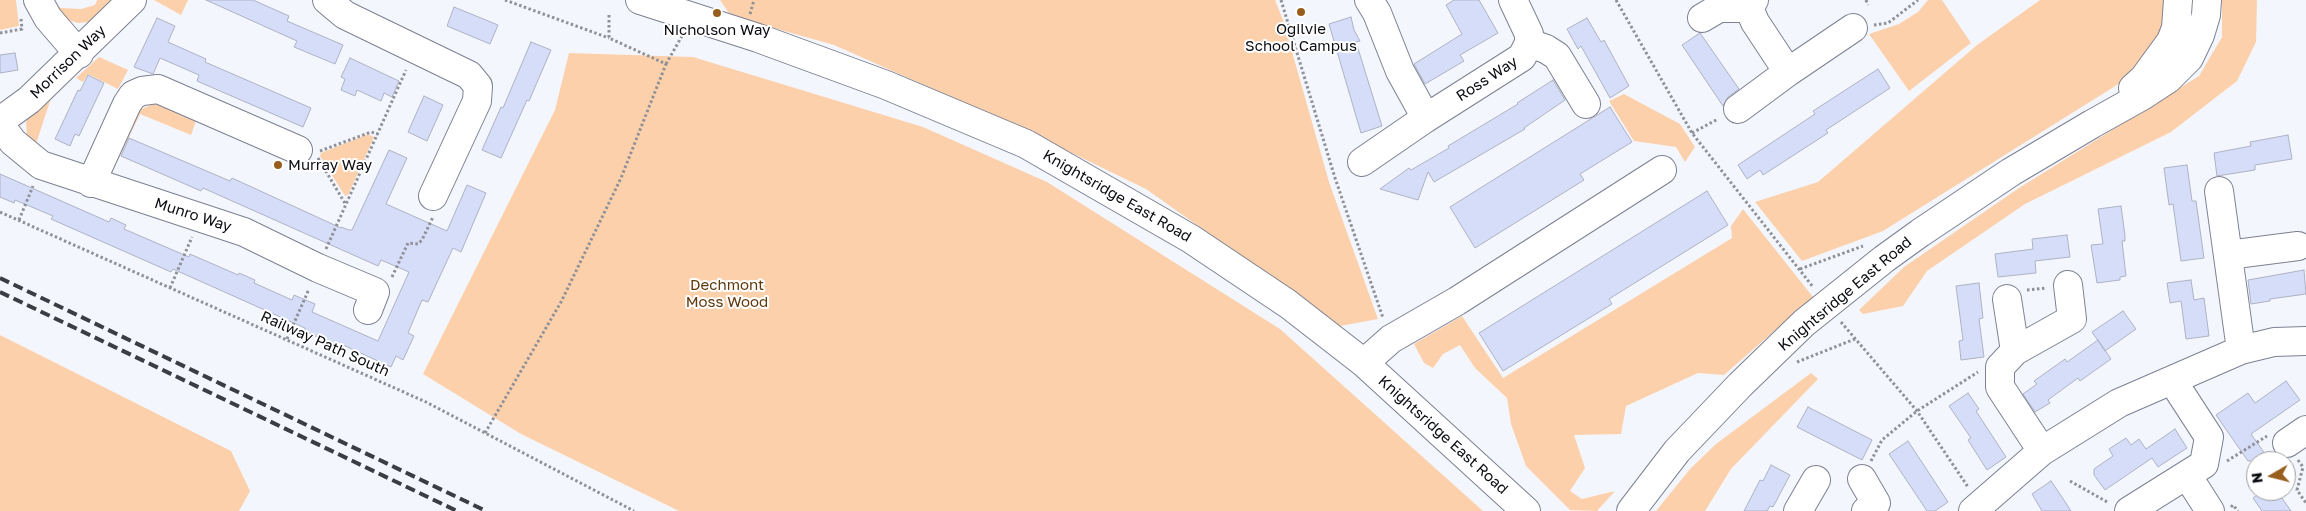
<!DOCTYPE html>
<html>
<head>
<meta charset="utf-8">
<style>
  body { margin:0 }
  #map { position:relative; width:2306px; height:511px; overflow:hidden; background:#f4f6fe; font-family:"Golos Text",sans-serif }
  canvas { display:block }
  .north { position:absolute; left:2246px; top:451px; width:50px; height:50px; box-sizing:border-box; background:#fff; border:1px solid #9d9ea0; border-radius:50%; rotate:262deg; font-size:14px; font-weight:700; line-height:20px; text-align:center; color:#0b0d12 }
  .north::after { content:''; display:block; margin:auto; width:18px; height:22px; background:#985e1d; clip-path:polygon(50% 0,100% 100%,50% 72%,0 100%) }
</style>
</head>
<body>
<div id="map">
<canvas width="2306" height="511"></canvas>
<div class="north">N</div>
</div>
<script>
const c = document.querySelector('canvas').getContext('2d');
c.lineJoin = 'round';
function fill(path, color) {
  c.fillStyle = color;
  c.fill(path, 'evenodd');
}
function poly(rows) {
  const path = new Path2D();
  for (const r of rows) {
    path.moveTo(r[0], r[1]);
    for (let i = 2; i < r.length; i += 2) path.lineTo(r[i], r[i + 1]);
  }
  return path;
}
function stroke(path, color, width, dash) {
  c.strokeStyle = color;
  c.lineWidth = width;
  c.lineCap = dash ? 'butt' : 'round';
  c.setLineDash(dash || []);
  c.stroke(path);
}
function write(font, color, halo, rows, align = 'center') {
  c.font = font + ' "Golos Text",sans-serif';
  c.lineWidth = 4;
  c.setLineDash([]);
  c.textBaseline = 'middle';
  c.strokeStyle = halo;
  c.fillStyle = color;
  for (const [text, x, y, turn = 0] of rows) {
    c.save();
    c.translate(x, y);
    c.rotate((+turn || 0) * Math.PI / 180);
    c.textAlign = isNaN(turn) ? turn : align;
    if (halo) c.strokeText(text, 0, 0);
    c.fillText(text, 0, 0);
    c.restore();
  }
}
fill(poly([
  [0,0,16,0,19,26,0,30],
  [97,0,121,0,99,21,78,23,58,17,51,2,61,8,81,9,95,5],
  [154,0,188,0,181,15],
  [720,0,1275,0,1283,20,1329,182,1378,319,1340,326,1146,189,1012,124,834,45,731,16],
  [1928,0,1942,0,1971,43,1909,91,1869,34,1899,24,1918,12],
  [2040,0,2165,0,2166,17,2154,53,2125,80,1883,231,1802,261,1755,202,1818,182,1977,45],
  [2222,0,2257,0,2256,42,2237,81,2171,132,2025,204,1927,271,1903,306,1863,314,1859,310,1904,267,2019,188,2199,76,2222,37],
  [569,53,693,57,923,127,1047,182,1280,329,1483,511,679,511,521,434,423,374,555,110],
  [99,57,128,70,118,89,88,74,83,82,76,78],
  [1624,94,1680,124,1695,147,1685,162,1676,147,1634,141,1609,101],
  [45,96,51,98,35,147,27,136,26,123,31,108],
  [153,104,164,104,197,118,191,135,140,114,117,162,111,160,135,112],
  [368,134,374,137,348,195,345,196,320,156,321,153],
  [1743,209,1813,297,1724,375,1698,373,1626,406,1621,434,1574,435,1585,468,1570,491,1582,499,1615,491,1597,511,1570,510,1526,466,1511,424,1507,398,1475,368,1460,345,1443,354,1433,368,1424,363,1414,344,1462,316,1503,378,1732,238,1731,226],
  [0,335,231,451,250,491,239,511,0,511],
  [1811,373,1818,379,1731,469,1705,511,1656,511,1690,469,1716,444]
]), '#fcd0aa');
const building = poly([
  [206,0,253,0,289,16,287,21,343,45,335,64,294,47,297,41,206,0],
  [1454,0,1479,0,1498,33,1460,55,1464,61,1425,84,1414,64,1462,34,1446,5,1454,0],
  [454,7,498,25,490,44,447,26,454,7],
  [1351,17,1354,30,1360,41,1356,42,1382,126,1361,133,1329,24,1351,17],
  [157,18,175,26,168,42,206,59,205,62,311,108,303,127,197,81,199,75,160,58,153,74,134,67,157,18],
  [1587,18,1601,42,1604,40,1629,86,1610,98,1581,46,1578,49,1567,29,1587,18],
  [1700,33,1739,89,1728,97,1723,106,1682,45,1700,33],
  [531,42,551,50,529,101,527,100,501,158,482,150,501,107,503,108,531,42],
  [15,53,18,70,0,73,0,55,15,53],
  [350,58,399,81,392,97,384,93,381,101,357,90,355,96,341,90,345,79,341,77,350,58],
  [1878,69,1890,88,1826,130,1828,133,1763,175,1760,170,1747,179,1738,165,1815,114,1813,111,1878,69],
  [88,75,104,83,79,136,75,134,70,146,55,139,78,90,80,91,88,75],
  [1553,80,1565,100,1524,128,1525,129,1434,182,1428,172,1418,200,1380,189,1409,168,1411,170,1449,148,1448,146,1518,104,1517,103,1553,80],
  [424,96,443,105,427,141,408,132,424,96],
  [1610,107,1632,142,1580,174,1584,180,1475,248,1450,207,1610,107],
  [2288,135,2292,159,2255,165,2255,170,2217,176,2214,153,2251,146,2250,142,2288,135],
  [129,138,230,181,232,178,341,228,341,227,349,230,352,230,389,150,407,158,386,204,447,231,467,185,486,193,461,252,453,248,428,302,422,300,408,333,414,336,403,360,396,356,391,367,343,345,342,348,304,331,305,328,173,269,171,272,51,219,53,216,15,200,14,203,0,197,0,174,109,222,111,218,126,225,124,229,189,257,190,254,238,275,239,273,255,280,254,283,292,300,294,295,315,304,312,312,378,341,409,272,381,260,378,266,203,188,201,191,121,156,129,138],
  [2187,165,2192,201,2196,201,2204,258,2181,261,2173,204,2169,205,2164,168,2187,165],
  [1707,191,1728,225,1609,299,1612,304,1503,371,1479,333,1707,191],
  [2121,206,2125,236,2125,241,2122,241,2126,276,2120,277,2120,280,2097,283,2091,245,2103,244,2098,209,2121,206],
  [2067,235,2070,257,2035,261,2036,273,1998,277,1995,254,2033,249,2032,239,2067,235],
  [2304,270,2306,294,2270,299,2270,301,2251,304,2248,280,2304,270],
  [2191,280,2194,300,2204,298,2209,336,2186,339,2181,301,2170,303,2167,283,2191,280],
  [1979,283,1983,318,1979,319,1984,357,1961,360,1959,341,1963,340,1956,286,1979,283],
  [2123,311,2136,329,2105,351,2092,332,2123,311],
  [2098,340,2111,359,2080,381,2078,378,2048,400,2050,403,2035,412,2023,394,2037,384,2034,381,2065,359,2067,362,2098,340],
  [2286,381,2300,400,2251,434,2270,461,2248,461,2216,415,2248,393,2255,403,2286,381],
  [1968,393,1979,409,1976,411,2006,457,1987,470,1968,440,1971,438,1949,406,1968,393],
  [1808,407,1872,440,1862,460,1797,427,1808,407],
  [2175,429,2187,448,2158,467,2152,458,2105,490,2094,475,2094,469,2113,456,2109,449,2126,438,2131,445,2139,439,2146,449,2175,429],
  [1908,441,1948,502,1935,511,1927,511,1889,454,1908,441],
  [1771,465,1790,475,1773,507,1770,506,1767,511,1744,511,1760,480,1763,481,1771,465],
  [2051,481,2062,497,2071,511,2042,511,2032,494,2051,481],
  [2263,491,2277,491,2291,511,2262,511,2253,498,2263,491]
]);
fill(building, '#d5ddf9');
stroke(building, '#adb2c3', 1);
const minor = poly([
  [38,0,48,18,79,54],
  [327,0,345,15,469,75,478,86,477,101,433,196],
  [640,0,758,38,886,85,1026,144,1191,239,1288,304,1364,363,1526,511],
  [1369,0,1377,13,1400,71,1426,118],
  [1754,0,1749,8,1755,22,1788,72],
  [1702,18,1719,8,1749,8],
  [1529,43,1546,49,1557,56,1586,104],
  [2133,88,2144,78,2171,41,2176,28,2178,0],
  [1738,109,1788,72,1853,28],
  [0,121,29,100,132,0],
  [0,125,13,142,41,165,244,232,318,268,375,292,368,310],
  [1362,162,1426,118,1522,57,1529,43,1529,34,1513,0],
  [91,183,127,104,133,95,142,91,158,89,298,150],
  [2219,191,2241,350],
  [2228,255,2298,246],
  [2007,299,2015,351,2000,367,2000,387,2042,451],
  [2015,351,2072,319,2068,285],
  [1364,363,1391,339,1457,301,1662,170],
  [2287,443,2306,430],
  [2187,475,2210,511],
  [1862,479,1876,503,1866,511],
  [1631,511,1677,451,1740,385,1804,323,1884,259,1920,233,2011,172,2092,124,2142,96,2168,79,2189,58,2200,35,2206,15,2207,0],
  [1798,511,1816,480],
  [1973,511,2042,451,2119,403,2241,350,2274,342,2306,341],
  [2129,511,2204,464,2209,437,2172,380]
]);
stroke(minor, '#7c8191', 30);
stroke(poly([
  [505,0,609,38],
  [1281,0,1335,178,1383,318],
  [1616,0,1692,133,1813,287],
  [1866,0,1868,5],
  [750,14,754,0],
  [1874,25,1888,23,1918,0],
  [0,33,22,29,21,19],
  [666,64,682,36],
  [1692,133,1718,119],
  [320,151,371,132,378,134],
  [318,158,346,205],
  [0,212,426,402,634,511],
  [19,220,33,186],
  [326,249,406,70],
  [1800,269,1863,246],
  [392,277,408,243,418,244,422,240,433,217],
  [170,288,192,237],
  [2027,290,2046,288],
  [1841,322,1917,411,1968,487],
  [287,339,309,289],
  [1797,362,1855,339],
  [485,433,561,302,621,178,666,64,609,38,609,14],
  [2298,460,2303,467,2297,490,2306,503],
  [1871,461,1882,440,1917,411,1978,372],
  [2227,461,2267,436],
  [2070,481,2109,503],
  [2231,507,2233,505,2238,511]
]), '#8f9197', 3, [2.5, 2.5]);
stroke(minor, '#fff', 28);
stroke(poly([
  [0,278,486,511],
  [0,292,457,511]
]), '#3b3d42', 4, [10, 5]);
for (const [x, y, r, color] of [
  [1301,12,5,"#985e1d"],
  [717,13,5,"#985e1d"],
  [278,165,5,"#985e1d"]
]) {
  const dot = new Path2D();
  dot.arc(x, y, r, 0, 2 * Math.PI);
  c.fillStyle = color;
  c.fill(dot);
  stroke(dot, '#fff', 2);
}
write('15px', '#0b0d12', '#fff', [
  ["Ogilvie",1301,29],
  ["School Campus",1301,46],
  ["Nicholson Way",717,30],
  ["Murray Way",288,165,"left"]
]);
write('15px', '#0b0d12', '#fff', [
  ["Morrison Way",68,62,-44],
  ["Ross Way",1487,79,-33],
  ["Knightsridge East Road",1117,196,30],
  ["Munro Way",193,215,18],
  ["Knightsridge East Road",1845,294,-40],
  ["Railway Path South",325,344,24],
  ["Knightsridge East Road",1443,435,42]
]);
write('15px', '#60390d', '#fff', [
  ["Dechmont",727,285],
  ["Moss Wood",727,302]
]);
</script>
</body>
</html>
